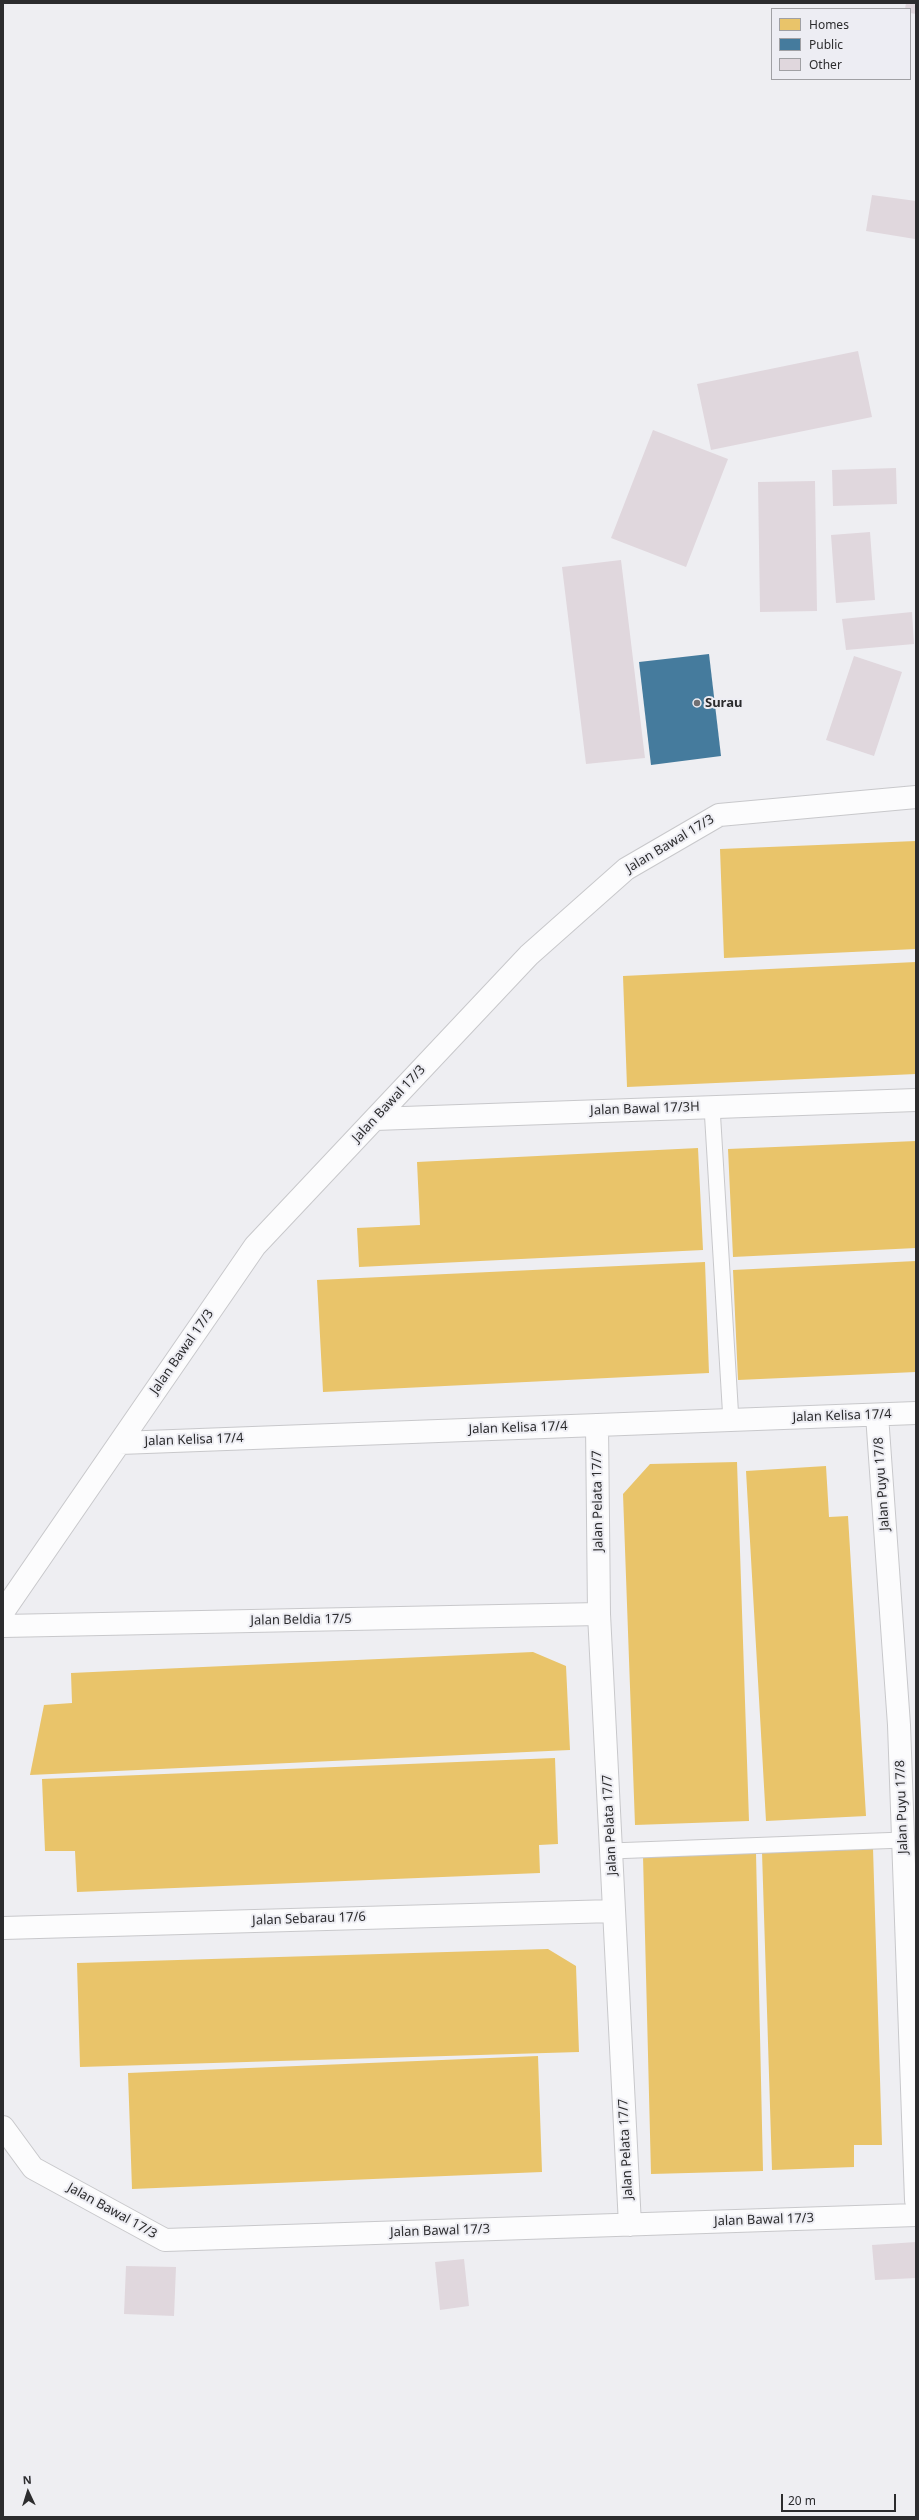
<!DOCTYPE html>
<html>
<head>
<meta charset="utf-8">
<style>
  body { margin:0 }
  #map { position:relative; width:919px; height:2520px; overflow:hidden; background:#eeeef2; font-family:"Noto Sans",sans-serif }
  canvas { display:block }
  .frame { position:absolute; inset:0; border:4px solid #2c2c2e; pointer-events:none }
  .legend { position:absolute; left:771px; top:8px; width:140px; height:72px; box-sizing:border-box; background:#ededf3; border:1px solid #a0a0a4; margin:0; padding:5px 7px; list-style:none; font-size:12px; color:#2c2c2e }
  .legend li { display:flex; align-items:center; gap:8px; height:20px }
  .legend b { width:20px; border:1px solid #a0a0a4 }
  .north { position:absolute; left:8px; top:2472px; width:40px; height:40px; -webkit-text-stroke:3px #ededf3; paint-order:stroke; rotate:356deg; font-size:11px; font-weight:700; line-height:16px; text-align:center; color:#2c2c2e }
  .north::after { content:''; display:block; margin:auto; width:14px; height:18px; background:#2c2c2e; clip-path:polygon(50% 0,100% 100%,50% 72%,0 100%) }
  .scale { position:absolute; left:781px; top:2494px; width:115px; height:18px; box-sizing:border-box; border:2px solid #2c2c2e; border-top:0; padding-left:5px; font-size:12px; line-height:14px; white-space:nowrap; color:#2c2c2e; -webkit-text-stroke:3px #ededf3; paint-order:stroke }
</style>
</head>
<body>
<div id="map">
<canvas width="919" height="2520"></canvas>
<div class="frame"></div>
<ul class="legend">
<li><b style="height:11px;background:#e9c46a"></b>Homes</li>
<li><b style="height:11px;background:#457b9d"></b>Public</li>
<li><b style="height:11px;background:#e0d7dd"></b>Other</li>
</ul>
<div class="north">N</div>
<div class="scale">20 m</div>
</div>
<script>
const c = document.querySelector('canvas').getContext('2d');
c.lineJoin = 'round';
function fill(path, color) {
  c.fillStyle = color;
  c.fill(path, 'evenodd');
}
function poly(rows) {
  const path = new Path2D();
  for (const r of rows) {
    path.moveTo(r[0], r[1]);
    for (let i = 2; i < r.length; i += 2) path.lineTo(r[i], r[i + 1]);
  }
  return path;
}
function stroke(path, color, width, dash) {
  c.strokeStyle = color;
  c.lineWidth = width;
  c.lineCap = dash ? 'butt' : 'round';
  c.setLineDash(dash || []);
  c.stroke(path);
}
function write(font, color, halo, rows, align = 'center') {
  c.font = font + ' "Noto Sans",sans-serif';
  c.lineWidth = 4;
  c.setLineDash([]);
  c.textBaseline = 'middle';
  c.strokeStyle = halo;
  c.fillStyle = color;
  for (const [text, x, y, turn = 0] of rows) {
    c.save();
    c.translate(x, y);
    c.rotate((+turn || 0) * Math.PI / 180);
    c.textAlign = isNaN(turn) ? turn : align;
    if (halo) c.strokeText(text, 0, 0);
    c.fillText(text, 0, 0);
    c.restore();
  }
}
fill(poly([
  [916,841,916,949,724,958,720,849],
  [916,962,916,1074,627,1087,623,976],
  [916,1141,916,1248,733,1257,728,1149],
  [698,1148,703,1250,359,1267,357,1228,420,1225,417,1162],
  [916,1261,916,1372,738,1380,733,1270],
  [705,1262,709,1373,323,1392,317,1280],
  [737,1462,749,1821,635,1825,623,1494,650,1464],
  [826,1466,829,1517,848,1516,866,1816,766,1821,746,1471],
  [533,1652,566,1666,570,1750,30,1775,44,1705,72,1703,71,1673],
  [555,1758,558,1844,539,1845,540,1873,77,1892,75,1851,45,1851,42,1779],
  [873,1848,882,2145,854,2145,854,2167,772,2170,762,1852],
  [756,1853,763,2171,651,2174,643,1856],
  [548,1949,576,1966,579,2052,80,2067,77,1963],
  [538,2056,542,2172,132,2189,128,2073]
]), '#e9c46a');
fill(poly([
  [709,654,721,756,651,765,639,662]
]), '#457b9d');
fill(poly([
  [906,3,916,3,916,14,910,13,910,9,905,9],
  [872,195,916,201,915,239,866,231],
  [858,351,872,417,711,450,697,384],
  [653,430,728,459,686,567,611,538],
  [896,468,897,504,833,506,832,470],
  [815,481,817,611,760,612,758,482],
  [870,532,875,600,836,603,831,535],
  [621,560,645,758,586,764,562,567],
  [912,612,914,644,846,650,842,619],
  [854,656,902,672,874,756,826,740],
  [916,2242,916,2278,875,2280,872,2245],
  [464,2259,469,2306,440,2310,435,2262],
  [126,2266,176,2267,174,2316,124,2314]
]), '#e0d7dd');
const lane = poly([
  [712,1107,731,1421],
  [611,1851,903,1840]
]);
const street = poly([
  [375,1119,916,1100],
  [877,1415,899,1725,916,2200],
  [597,1425,599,1614,630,2225],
  [120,1443,916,1413],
  [3,1612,255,1246,529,955,626,869,719,815,916,797],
  [3,1626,599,1614],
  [3,1928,614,1911],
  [3,2127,33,2168,165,2240,916,2215]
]);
stroke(lane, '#c8c8cb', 17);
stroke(street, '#c8c8cb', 24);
stroke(lane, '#fcfcfd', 15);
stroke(street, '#fcfcfd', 22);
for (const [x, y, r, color] of [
  [697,703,4,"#707073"]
]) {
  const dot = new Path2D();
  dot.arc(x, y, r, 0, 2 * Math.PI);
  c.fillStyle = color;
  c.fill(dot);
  stroke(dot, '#ededf3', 1.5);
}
write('bold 13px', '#2c2c2e', '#ededf3', [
  ["Surau",705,703]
], 'left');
write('13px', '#2c2c2e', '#ededf3', [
  ["Jalan Bawal 17/3",670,844,-31],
  ["Jalan Bawal 17/3",389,1104,-47],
  ["Jalan Bawal 17/3H",645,1109,-2],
  ["Jalan Bawal 17/3",182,1352,-55],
  ["Jalan Kelisa 17/4",842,1416,-2],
  ["Jalan Kelisa 17/4",518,1428,-2],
  ["Jalan Kelisa 17/4",194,1440,-2],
  ["Jalan Puyu 17/8",882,1484,-94],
  ["Jalan Pelata 17/7",598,1501,-91],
  ["Jalan Beldia 17/5",301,1620,-1],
  ["Jalan Puyu 17/8",902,1807,-92],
  ["Jalan Pelata 17/7",610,1825,-93],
  ["Jalan Sebarau 17/6",309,1919,-2],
  ["Jalan Pelata 17/7",626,2149,-93],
  ["Jalan Bawal 17/3",112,2211,29],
  ["Jalan Bawal 17/3",764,2220,-2],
  ["Jalan Bawal 17/3",440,2231,-2]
]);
</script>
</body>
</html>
